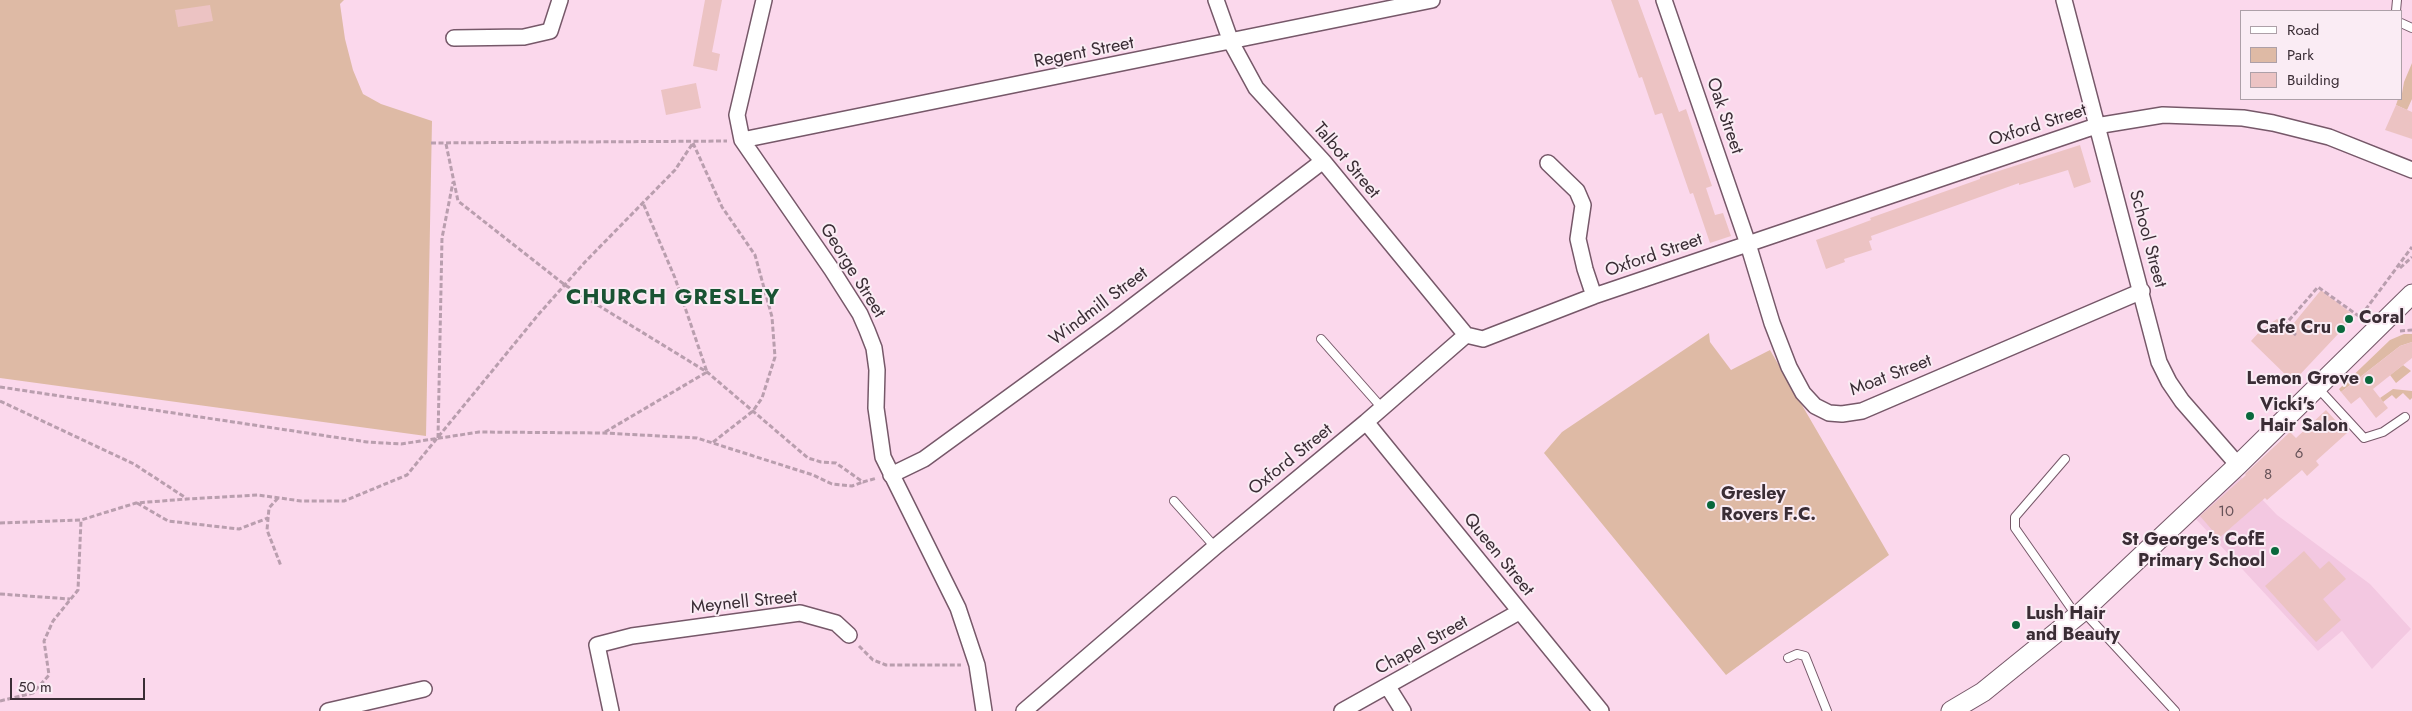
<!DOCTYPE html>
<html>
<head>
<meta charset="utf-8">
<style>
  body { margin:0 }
  #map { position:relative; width:2412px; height:711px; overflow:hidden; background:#fbd8ec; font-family:Jost,sans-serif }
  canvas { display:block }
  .legend { position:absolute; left:2240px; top:10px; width:162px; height:90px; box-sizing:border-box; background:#faecf4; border:1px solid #ada0a8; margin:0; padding:6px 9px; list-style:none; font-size:15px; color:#3a2d35 }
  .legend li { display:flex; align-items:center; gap:10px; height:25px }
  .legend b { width:25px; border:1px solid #ada0a8 }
  .scale { position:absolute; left:10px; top:678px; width:135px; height:22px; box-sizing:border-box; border:2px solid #3a2d35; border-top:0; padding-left:6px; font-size:15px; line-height:18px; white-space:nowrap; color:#3a2d35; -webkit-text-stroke:4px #faecf4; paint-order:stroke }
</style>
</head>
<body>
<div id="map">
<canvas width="2412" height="711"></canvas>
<ul class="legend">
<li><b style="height:6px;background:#fff"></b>Road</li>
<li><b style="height:14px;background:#debaa5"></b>Park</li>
<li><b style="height:14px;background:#ecc3c3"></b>Building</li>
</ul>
<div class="scale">50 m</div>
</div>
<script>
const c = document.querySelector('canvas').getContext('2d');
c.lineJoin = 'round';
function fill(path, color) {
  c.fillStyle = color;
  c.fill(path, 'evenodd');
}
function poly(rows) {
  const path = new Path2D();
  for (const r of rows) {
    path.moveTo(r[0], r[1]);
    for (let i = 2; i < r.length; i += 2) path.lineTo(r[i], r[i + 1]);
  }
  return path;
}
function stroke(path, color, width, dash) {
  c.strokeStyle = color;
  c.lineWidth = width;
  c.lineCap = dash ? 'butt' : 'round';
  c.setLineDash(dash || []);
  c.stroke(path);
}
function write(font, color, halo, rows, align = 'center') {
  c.font = font + ' Jost,sans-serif';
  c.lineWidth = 4;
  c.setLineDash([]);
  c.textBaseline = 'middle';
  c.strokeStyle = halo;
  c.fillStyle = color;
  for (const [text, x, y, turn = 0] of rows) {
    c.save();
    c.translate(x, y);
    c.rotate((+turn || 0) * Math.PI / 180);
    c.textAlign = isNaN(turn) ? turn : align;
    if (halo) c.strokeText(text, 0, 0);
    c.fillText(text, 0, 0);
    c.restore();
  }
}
fill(poly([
  [2239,475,2277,515,2370,584,2411,629,2372,669,2342,631,2318,651,2195,518]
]), '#f3c8e1');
fill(poly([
  [0,0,344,0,340,4,345,39,353,70,363,94,381,104,432,121,426,436,0,378],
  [2412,63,2412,99,2407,110,2396,105,2398,99,2401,99,2404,82],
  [1709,333,1710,342,1731,370,1770,350,1889,555,1726,675,1544,453,1562,432],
  [2404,334,2412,334,2412,342,2400,346,2341,392,2339,389,2390,340],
  [2403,365,2411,371,2396,383,2390,375],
  [2393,389,2412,391,2412,398,2410,400,2403,393,2396,399,2392,395,2383,402,2380,398]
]), '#debaa5');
fill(poly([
  [705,0,722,0,712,52,720,54,717,71,693,66],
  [1611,0,1638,0,1679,112,1686,109,1712,186,1706,188,1715,215,1723,213,1731,236,1710,243,1693,193,1690,194,1662,113,1655,115,1642,77,1639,78],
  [210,5,213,21,178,27,175,10],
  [696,83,701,108,666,115,661,90],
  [2396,105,2412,112,2412,139,2385,130],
  [2080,145,2091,182,2074,188,2068,170,2019,185,2019,183,1871,236,1872,240,1869,241,1872,250,1844,259,1845,262,1826,269,1816,240,1847,229,1871,220,1870,218,1980,179,1980,177],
  [2321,290,2355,316,2293,382,2251,341,2262,329,2277,319,2289,329],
  [2412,342,2412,358,2373,389,2388,408,2376,418,2360,397,2351,404,2341,392,2400,346],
  [2326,410,2347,433,2316,461,2319,465,2307,476,2302,470,2267,500,2265,498,2219,538,2200,516,2246,475,2245,474,2290,432,2296,438],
  [2304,551,2320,569,2329,561,2346,579,2323,599,2341,620,2316,642,2265,586]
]), '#ecc3c3');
const service = poly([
  [2396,11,2397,0],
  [2401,23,2412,28],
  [1321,339,1382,408],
  [2317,387,2364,438,2383,432,2405,417],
  [2065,459,2015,517,2015,528,2076,615],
  [1174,501,1215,547],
  [2083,611,2175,711],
  [1788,658,1797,654,1805,656,1827,711]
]);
const minor = poly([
  [764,0,737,115,742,140,832,270,860,314,867,330,874,348,877,370,876,408,883,457,958,608,977,665,984,711],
  [1216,0,1231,42,1256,88,1323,161,1466,335],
  [1664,0,1748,244,1772,323,1789,367,1803,393,1815,406,1829,413,1842,414,1862,411,2142,291],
  [2064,0,2159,362,2169,382,2182,401,2238,465],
  [454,38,524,37,550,31,560,0],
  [742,140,1432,0],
  [1548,163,1577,191,1583,205,1578,239,1585,269,1594,296],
  [1366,422,1601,711],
  [891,475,924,459,1112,322,1323,161],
  [1388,687,1403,711],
  [328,711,424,689],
  [611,711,597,645,632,636,800,613,836,623,849,635],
  [1024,711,1215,547,1366,422,1466,335,1483,339,1594,296,2096,126,2163,115,2243,118,2273,123,2329,137,2412,170],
  [1342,711,1519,612]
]);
const tertiary = poly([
  [1951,711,1983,692,2083,611,2238,465,2412,294]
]);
stroke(service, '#765869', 10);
stroke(minor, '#765869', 18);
stroke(tertiary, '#765869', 21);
stroke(poly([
  [431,143,727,141],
  [693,143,722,207,755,255,772,317,775,357,762,398,753,411,712,443],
  [446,144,458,201,565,285,707,372,808,458,821,462,836,463,863,482,877,478],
  [2400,268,2412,257],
  [2400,331,2412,330],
  [2296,335,2284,326,2318,287,2360,317,2412,247],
  [0,387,367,442,401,444,479,432,604,433,697,438,813,475,832,484,852,486,863,482],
  [0,401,134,464,186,498],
  [605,432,707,372,675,278,643,203],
  [438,438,442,238,453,182],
  [278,498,269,508,267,530,281,566],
  [137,503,168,521,239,529,268,518],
  [0,523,81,520,136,503,187,499,258,495,301,501,344,501,407,475,538,315,585,262,675,170,693,143],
  [0,594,70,599],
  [859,646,873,660,886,665,961,665],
  [0,701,33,693,49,675,44,641,53,621,78,590,81,520]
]), '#b99eae', 3, [5, 2.5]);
stroke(service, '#fff', 8);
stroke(minor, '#fff', 15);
stroke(tertiary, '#fff', 19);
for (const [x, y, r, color] of [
  [2349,319,5,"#09683c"],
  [2341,329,5,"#09683c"],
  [2369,380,5,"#09683c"],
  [2250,416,5,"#09683c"],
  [1711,505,5,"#09683c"],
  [2275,551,5,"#09683c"],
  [2016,625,5,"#09683c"]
]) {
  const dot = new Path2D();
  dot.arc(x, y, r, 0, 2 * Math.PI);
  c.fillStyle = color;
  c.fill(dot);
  stroke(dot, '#faecf4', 2);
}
write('15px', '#665258', null, [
  ["6",2299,454],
  ["8",2268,475],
  ["10",2226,512]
]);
write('18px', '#3a2d35', '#faecf4', [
  ["Regent Street",1084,53,-11],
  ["Oak Street",1724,116,71],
  ["Oxford Street",2038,126,-18],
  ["Talbot Street",1346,161,50],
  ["School Street",2147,239,75],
  ["Oxford Street",1654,256,-19],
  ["George Street",852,271,58],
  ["Windmill Street",1099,307,-37],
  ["Moat Street",1891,376,-21],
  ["Oxford Street",1291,460,-39],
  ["Queen Street",1498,555,51],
  ["Meynell Street",744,603,-6],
  ["Chapel Street",1422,646,-29]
]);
write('bold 18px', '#3a2d35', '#faecf4', [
  ["Coral",2359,319],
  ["Cafe Cru",2331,329,"right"],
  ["Lemon Grove",2359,380,"right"],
  ["Vicki's",2260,406],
  ["Hair Salon",2260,427],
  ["Gresley",1721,495],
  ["Rovers F.C.",1721,516],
  ["St George's CofE",2265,541,"right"],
  ["Primary School",2265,562,"right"],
  ["Lush Hair",2026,615],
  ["and Beauty",2026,636]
], 'left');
c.letterSpacing = '1px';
write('bold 22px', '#195333', '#faecf4', [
  ["CHURCH GRESLEY",673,299]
]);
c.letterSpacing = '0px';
</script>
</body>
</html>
